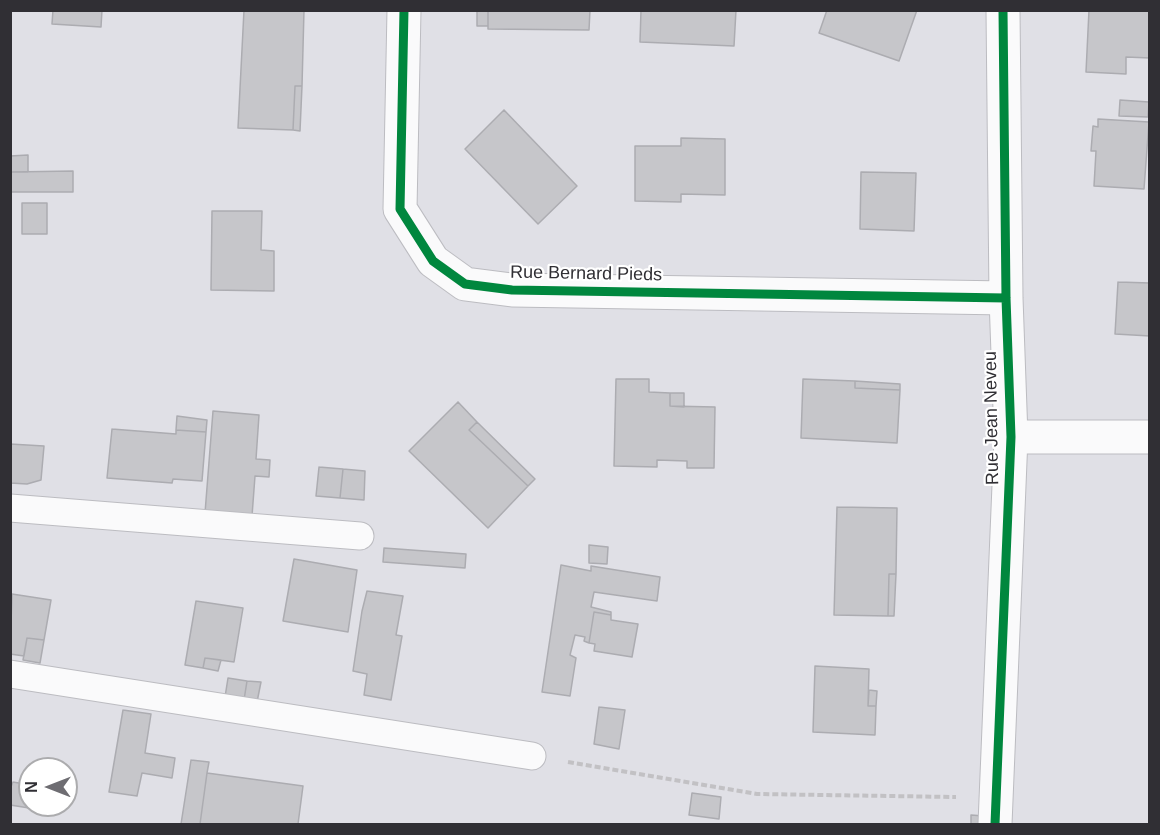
<!DOCTYPE html>
<html>
<head>
<meta charset="utf-8">
<style>
  body { margin:0 }
  #map { position:relative; width:1160px; height:835px; overflow:hidden; background:#e0e0e6; font-family:Arial,sans-serif }
  canvas { display:block }
  .frame { position:absolute; inset:0; border:12px solid #302f34; pointer-events:none }
  .north { position:absolute; left:18px; top:757px; width:60px; height:60px; box-sizing:border-box; background:#fff; border:2px solid #acacae; border-radius:50%; rotate:270deg; font-size:16px; font-weight:700; line-height:24px; text-align:center; color:#302f34 }
  .north::after { content:''; display:block; margin:auto; width:21px; height:27px; background:#6e6d72; clip-path:polygon(50% 0,100% 100%,50% 72%,0 100%) }
</style>
</head>
<body>
<div id="map">
<canvas width="1160" height="835"></canvas>
<div class="frame"></div>
<div class="north">N</div>
</div>
<script>
const c = document.querySelector('canvas').getContext('2d');
c.lineJoin = 'round';
function fill(path, color) {
  c.fillStyle = color;
  c.fill(path, 'evenodd');
}
function poly(rows) {
  const path = new Path2D();
  for (const r of rows) {
    path.moveTo(r[0], r[1]);
    for (let i = 2; i < r.length; i += 2) path.lineTo(r[i], r[i + 1]);
  }
  return path;
}
function stroke(path, color, width, dash) {
  c.strokeStyle = color;
  c.lineWidth = width;
  c.lineCap = dash ? 'butt' : 'round';
  c.setLineDash(dash || []);
  c.stroke(path);
}
function write(font, color, halo, rows, align = 'center') {
  c.font = font + ' Arial,sans-serif';
  c.lineWidth = 4.5;
  c.setLineDash([]);
  c.textBaseline = 'middle';
  c.strokeStyle = halo;
  c.fillStyle = color;
  for (const [text, x, y, turn = 0] of rows) {
    c.save();
    c.translate(x, y);
    c.rotate((+turn || 0) * Math.PI / 180);
    c.textAlign = isNaN(turn) ? turn : align;
    if (halo) c.strokeText(text, 0, 0);
    c.fillText(text, 0, 0);
    c.restore();
  }
}
const building = poly([
  [53,10,102,10,101,27,52,24,53,10],
  [244,10,304,10,302,86,295,86,293,130,238,128,244,10],
  [477,10,488,10,488,26,477,26,477,10],
  [488,10,590,10,589,30,488,29,488,10],
  [641,10,736,10,734,46,640,42,641,10],
  [827,10,917,10,899,61,819,33,827,10],
  [1089,10,1150,10,1150,58,1126,57,1126,74,1086,72,1089,10],
  [295,86,302,86,300,131,293,130,295,86],
  [1120,100,1149,102,1148,117,1119,116,1120,100],
  [504,110,577,186,538,224,465,149,504,110],
  [1098,119,1149,122,1144,189,1094,186,1096,151,1091,151,1093,126,1098,127,1098,119],
  [681,138,725,139,725,195,681,194,681,202,635,201,635,146,681,146,681,138],
  [28,155,28,172,10,172,10,156,28,155],
  [73,171,73,192,10,192,10,172,73,171],
  [861,172,916,173,914,231,860,229,861,172],
  [22,203,47,203,47,234,22,234,22,203],
  [212,211,262,211,261,250,274,251,274,291,211,290,212,211],
  [1118,282,1150,283,1150,336,1115,334,1118,282],
  [616,379,649,379,649,392,670,393,670,406,715,407,714,468,687,468,687,461,657,460,657,467,614,466,616,379],
  [803,379,855,381,855,388,900,390,897,443,801,438,803,379],
  [855,381,900,384,900,390,855,388,855,381],
  [670,393,684,393,684,407,670,406,670,393],
  [458,402,477,422,469,430,528,486,488,528,409,451,458,402],
  [213,411,259,415,256,459,270,460,269,477,255,476,252,516,205,513,213,411],
  [177,416,207,420,206,432,176,430,177,416],
  [477,422,535,479,528,486,469,430,477,422],
  [112,429,176,434,176,430,206,432,202,481,173,479,172,483,107,478,112,429],
  [10,444,44,446,41,480,27,484,10,483,10,444],
  [319,467,343,469,340,498,316,496,319,467],
  [343,469,365,471,364,500,340,498,343,469],
  [837,507,897,508,896,574,889,574,888,616,834,615,837,507],
  [589,545,608,547,607,564,589,563,589,545],
  [384,548,466,554,465,568,383,562,384,548],
  [294,559,357,570,348,632,283,621,294,559],
  [561,565,591,571,591,566,660,577,657,601,594,592,591,607,611,612,611,615,594,612,589,643,584,641,585,637,575,635,570,655,576,658,570,696,542,692,561,565],
  [889,574,896,574,894,616,888,616,889,574],
  [367,591,403,596,396,635,402,636,391,700,364,695,367,674,353,671,362,611,367,591],
  [12,594,51,600,44,640,27,638,24,656,10,654,12,594],
  [196,601,243,608,234,662,205,658,203,668,185,665,196,601],
  [594,612,611,615,611,620,638,624,632,657,594,651,595,644,589,643,594,612],
  [27,638,44,640,40,663,23,660,27,638],
  [205,658,221,660,218,671,203,668,205,658],
  [815,666,869,669,868,706,876,706,875,735,813,732,815,666],
  [228,678,247,681,244,700,225,697,228,678],
  [247,681,261,682,257,702,244,700,247,681],
  [869,690,877,691,876,706,868,706,869,690],
  [599,707,625,710,619,749,594,744,599,707],
  [123,710,151,714,145,753,175,758,172,778,142,773,137,796,109,792,123,710],
  [191,760,209,762,207,773,200,824,181,824,191,760],
  [207,773,303,786,298,824,200,824,207,773],
  [13,782,30,785,30,805,43,805,42,810,10,805,10,789,13,782],
  [692,793,721,797,719,819,689,815,692,793],
  [971,815,984,816,984,824,971,824,971,815]
]);
fill(building, '#c6c6ca');
stroke(building, '#acacb1', 1.5);
const service = poly([
  [10,508,360,536],
  [10,674,532,756]
]);
const minor = poly([
  [404,10,400,209,433,261,465,284,512,290,1006,298],
  [1011,437,1150,437],
  [995,824,1011,437,1006,298,1003,10]
]);
stroke(service, '#bcbcc1', 29);
stroke(minor, '#bcbcc1', 35);
stroke(poly([
  [568,762,757,794,956,797]
]), '#c2c1c4', 4, [6, 3]);
stroke(service, '#fafafb', 27);
stroke(minor, '#fafafb', 33);
stroke(poly([
  [404,10,400,209,433,261,465,284,512,290,1006,298],
  [995,824,1011,437,1006,298,1003,10]
]), '#00873e', 9);
write('18px', '#302f34', '#fff', [
  ["Rue Bernard Pieds",586,274,1],
  ["Rue Jean Neveu",992,418,-91]
]);
</script>
</body>
</html>
